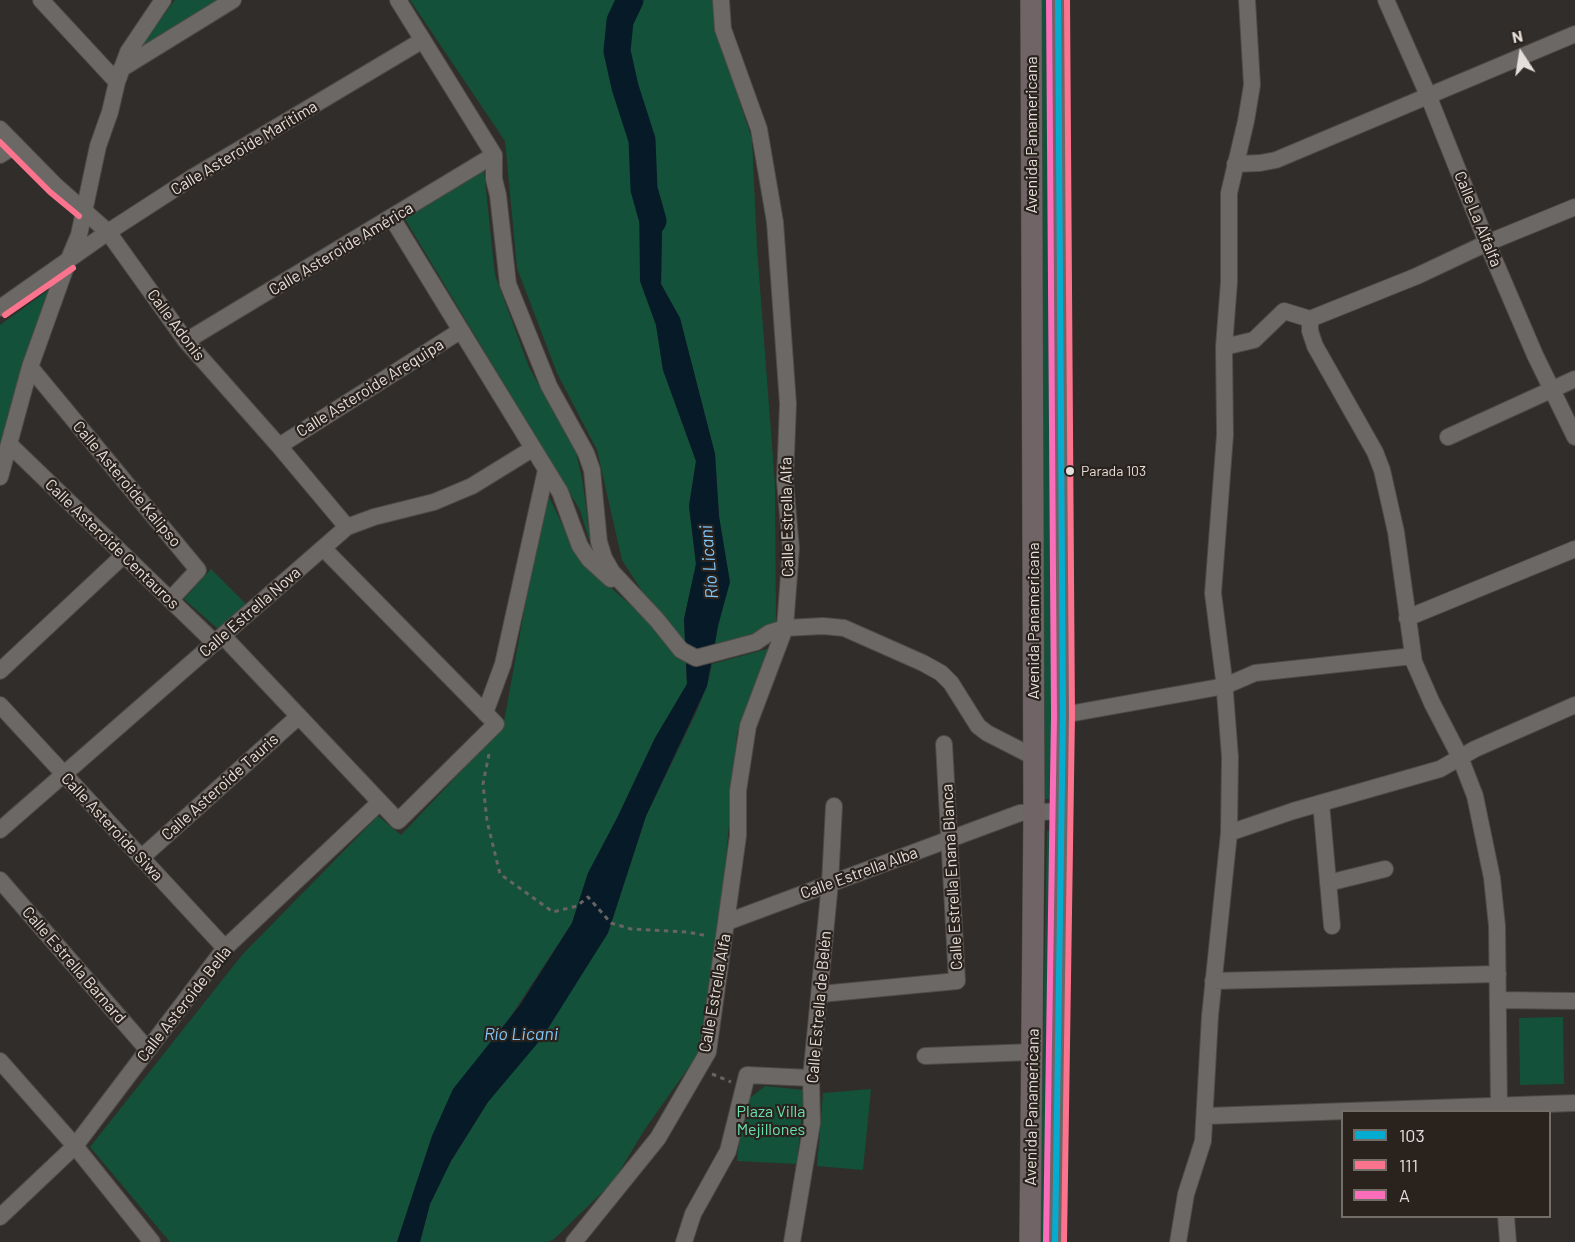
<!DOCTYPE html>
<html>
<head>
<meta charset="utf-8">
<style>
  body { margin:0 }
  #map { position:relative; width:1575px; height:1242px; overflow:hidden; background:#302d2a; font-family:Barlow,sans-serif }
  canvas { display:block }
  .legend { position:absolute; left:1341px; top:1110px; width:210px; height:108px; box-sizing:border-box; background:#2a221d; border:2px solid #746e69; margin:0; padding:8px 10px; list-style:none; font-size:18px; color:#e4dfdb }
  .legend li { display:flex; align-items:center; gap:12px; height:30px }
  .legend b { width:30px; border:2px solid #746e69 }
  .north { position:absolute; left:1491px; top:24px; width:60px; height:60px; -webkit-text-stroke:4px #2a221d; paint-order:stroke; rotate:348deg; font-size:16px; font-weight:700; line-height:24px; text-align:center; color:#e4dfdb }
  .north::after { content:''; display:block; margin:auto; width:21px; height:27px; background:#e4dfdb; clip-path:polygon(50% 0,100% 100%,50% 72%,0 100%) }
</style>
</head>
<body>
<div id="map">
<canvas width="1575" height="1242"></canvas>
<ul class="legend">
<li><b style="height:8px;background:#06acd0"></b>103</li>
<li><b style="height:8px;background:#fc738d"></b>111</li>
<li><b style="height:8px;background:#fb6dba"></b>A</li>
</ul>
<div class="north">N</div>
</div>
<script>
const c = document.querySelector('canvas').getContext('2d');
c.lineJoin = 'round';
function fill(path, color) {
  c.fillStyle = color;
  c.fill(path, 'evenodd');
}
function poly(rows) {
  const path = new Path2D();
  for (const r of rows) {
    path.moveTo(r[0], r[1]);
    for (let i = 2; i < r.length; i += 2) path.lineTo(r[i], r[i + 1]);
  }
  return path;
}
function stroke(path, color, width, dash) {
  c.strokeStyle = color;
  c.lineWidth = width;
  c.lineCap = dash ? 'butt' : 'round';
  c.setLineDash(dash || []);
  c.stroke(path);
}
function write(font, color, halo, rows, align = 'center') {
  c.font = font + ' Barlow,sans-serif';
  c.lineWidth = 4.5;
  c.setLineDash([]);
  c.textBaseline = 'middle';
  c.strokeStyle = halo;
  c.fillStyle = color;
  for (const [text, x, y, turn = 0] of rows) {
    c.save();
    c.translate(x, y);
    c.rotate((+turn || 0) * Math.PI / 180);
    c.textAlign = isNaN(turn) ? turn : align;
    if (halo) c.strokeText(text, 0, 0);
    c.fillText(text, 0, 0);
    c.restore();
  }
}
fill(poly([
  [175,0,220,0,137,50],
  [410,0,715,0,717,34,752,139,757,248,775,485,776,624,757,633,715,645,718,626,719,516,715,454,680,319,661,284,662,230,640,237,640,281,656,325,663,370,696,461,689,506,696,564,684,619,687,684,655,738,616,821,588,873,572,923,432,1136,397,1242,170,1242,90,1147,242,955,378,816,401,835,503,727,529,584,549,497,580,561,633,607,644,594,622,560,597,450,557,373,517,268,505,141],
  [1039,0,1046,0,1055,800,1045,799],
  [484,171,495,275,529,367,576,452,583,484,591,546,580,510,405,219],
  [50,289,0,449,0,325],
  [211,569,246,604,218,629,184,599],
  [771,648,737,733,723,892,698,1054,645,1129,613,1182,554,1239,548,1242,420,1242,430,1204,451,1161,488,1102,608,933,646,816,696,713,707,686,712,664],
  [1047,831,1054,831,1046,1242,1039,1242],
  [1563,1017,1564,1084,1520,1085,1519,1018],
  [765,1086,804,1090,797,1164,737,1161,742,1114,746,1101],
  [871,1089,863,1170,817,1166,823,1093]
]), '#13513a');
fill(poly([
  [650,181,662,230,661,284,680,318,715,454,719,516,730,582,718,626,707,686,646,816,608,933,542,1038,488,1102,451,1161,430,1204,420,1242,397,1242,432,1136,453,1089,520,1005,572,923,588,873,617,818,655,738,687,684,684,619,696,564,689,506,696,461,663,370,656,325,640,281,639,192]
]), '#071a27');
stroke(poly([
  [630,0,620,21,617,51,625,87,642,140,644,189,653,221]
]), '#071a27', 27);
const minor = poly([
  [41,0,117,82],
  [398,0,494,155,494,179,498,195,508,284,549,386,586,453,592,470,599,542,604,558,612,572,657,620,681,650,696,658,756,642,769,633,785,628,823,626,844,628,923,663,941,673,951,683,978,726,987,733,1034,757],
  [1386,0,1428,95,1487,243,1535,355,1575,437],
  [121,69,233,0],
  [0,129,56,186,108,232,186,341,279,446,347,527],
  [0,155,16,145],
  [1235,164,1260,163,1276,160,1575,34],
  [392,218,560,492,580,546,589,559,611,579],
  [0,308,108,232,193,177,423,40],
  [1310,319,1310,331,1315,346,1375,452,1382,470,1396,532,1414,662,1432,703,1460,757,1475,796,1492,878,1497,926,1499,1112],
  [186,341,494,155],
  [1224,347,1254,340,1284,311,1310,319,1417,276,1487,243,1575,207],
  [30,367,198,570,170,600],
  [1448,437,1575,379],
  [10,445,215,643],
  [279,446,460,331],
  [0,477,30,367,68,261,79,235,98,146,110,112,117,82,128,52,163,0],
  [1407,618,1575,549],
  [223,636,398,821,496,724,323,548],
  [0,671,124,555],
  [0,705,225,948],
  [485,713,503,664,546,470],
  [1063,715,1225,686,1255,673,1413,656],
  [1321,803,1332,926],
  [0,830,347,527,374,517,434,502,472,486,532,449],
  [1229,833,1293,811,1440,769,1475,749,1575,705],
  [141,858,299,716],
  [0,880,148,1050],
  [1328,883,1385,869],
  [727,922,1020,813,1062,811],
  [1213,981,1498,974],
  [821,994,957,981,944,744],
  [1498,1000,1575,1001],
  [925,1056,1033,1052],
  [0,1061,75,1146,152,1242],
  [1206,1116,1575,1103],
  [1506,1216,1508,1242],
  [0,1217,75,1146,225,948,380,802],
  [574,1242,658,1138,708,1052,738,836,738,791,748,726,785,628,791,548,785,481,788,404,775,222,759,129,723,29,721,0],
  [684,1242,693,1214,728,1151,747,1075,811,1078],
  [792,1242,812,1123,811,1078,830,883,834,806],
  [1178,1242,1186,1194,1203,1141,1210,1016,1229,833,1230,757,1224,680,1213,593,1225,435,1224,347,1229,282,1229,193,1246,121,1252,85,1247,0]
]);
const major = poly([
  [1030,1242,1034,812,1031,0],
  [1055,1242,1063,715,1058,0]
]);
stroke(minor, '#4d4a47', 18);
stroke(major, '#4d4a47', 22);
stroke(poly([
  [489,754,483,784,487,821,500,874,553,912,577,906,588,897,611,923,631,929,687,932,708,936],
  [712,1074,731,1082]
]), '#676463', 3, [4.5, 4.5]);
stroke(minor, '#6c6866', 16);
stroke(major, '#706466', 21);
stroke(poly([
  [1055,1242,1063,715,1058,0]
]), '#06acd0', 6);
stroke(poly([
  [0,142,50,192,79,216],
  [5,315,73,268],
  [1064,1242,1072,715,1067,0]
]), '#fc738d', 6);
stroke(poly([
  [1046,1242,1054,715,1049,0]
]), '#fb6dba', 6);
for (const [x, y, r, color] of [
  [1070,471,5,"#e4dfdb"]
]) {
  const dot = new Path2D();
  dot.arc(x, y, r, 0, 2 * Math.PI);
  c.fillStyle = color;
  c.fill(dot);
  stroke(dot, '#2a221d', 2);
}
write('14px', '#e4dfdb', '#2a221d', [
  ["Parada 103",1081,471]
], 'left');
write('16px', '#e4dfdb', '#2a221d', [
  ["Avenida Panamericana",1032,135,-90],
  ["Calle Asteroide Marítima",244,148,-31],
  ["Calle La Alfalfa",1478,219,68],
  ["Calle Asteroide América",341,249,-31],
  ["Calle Adonis",176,325,53],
  ["Calle Asteroide Arequipa",370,388,-32],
  ["Calle Asteroide Kalipso",127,484,50],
  ["Calle Estrella Alfa",787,517,-91],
  ["Calle Asteroide Centauros",112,544,44],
  ["Calle Estrella Nova",250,612,-41],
  ["Avenida Panamericana",1034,621,-90],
  ["Calle Asteroide Tauris",220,787,-42],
  ["Calle Asteroide Siwa",112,827,47],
  ["Calle Estrella Alba",859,873,-20],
  ["Calle Estrella Enana Blanca",952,877,-93],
  ["Calle Estrella Barnard",74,965,49],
  ["Calle Estrella Alfa",715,993,-80],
  ["Calle Asteroide Bella",184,1004,-52],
  ["Calle Estrella de Belén",819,1007,-85],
  ["Avenida Panamericana",1032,1107,-89]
]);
write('16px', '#68e1af', '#2a221d', [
  ["Plaza Villa",771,1112],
  ["Mejillones",771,1130]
]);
write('italic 18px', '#7dc7fb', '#2a221d', [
  ["Río Licani",709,562,-95],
  ["Río Licani",521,1034]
]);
</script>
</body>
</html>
